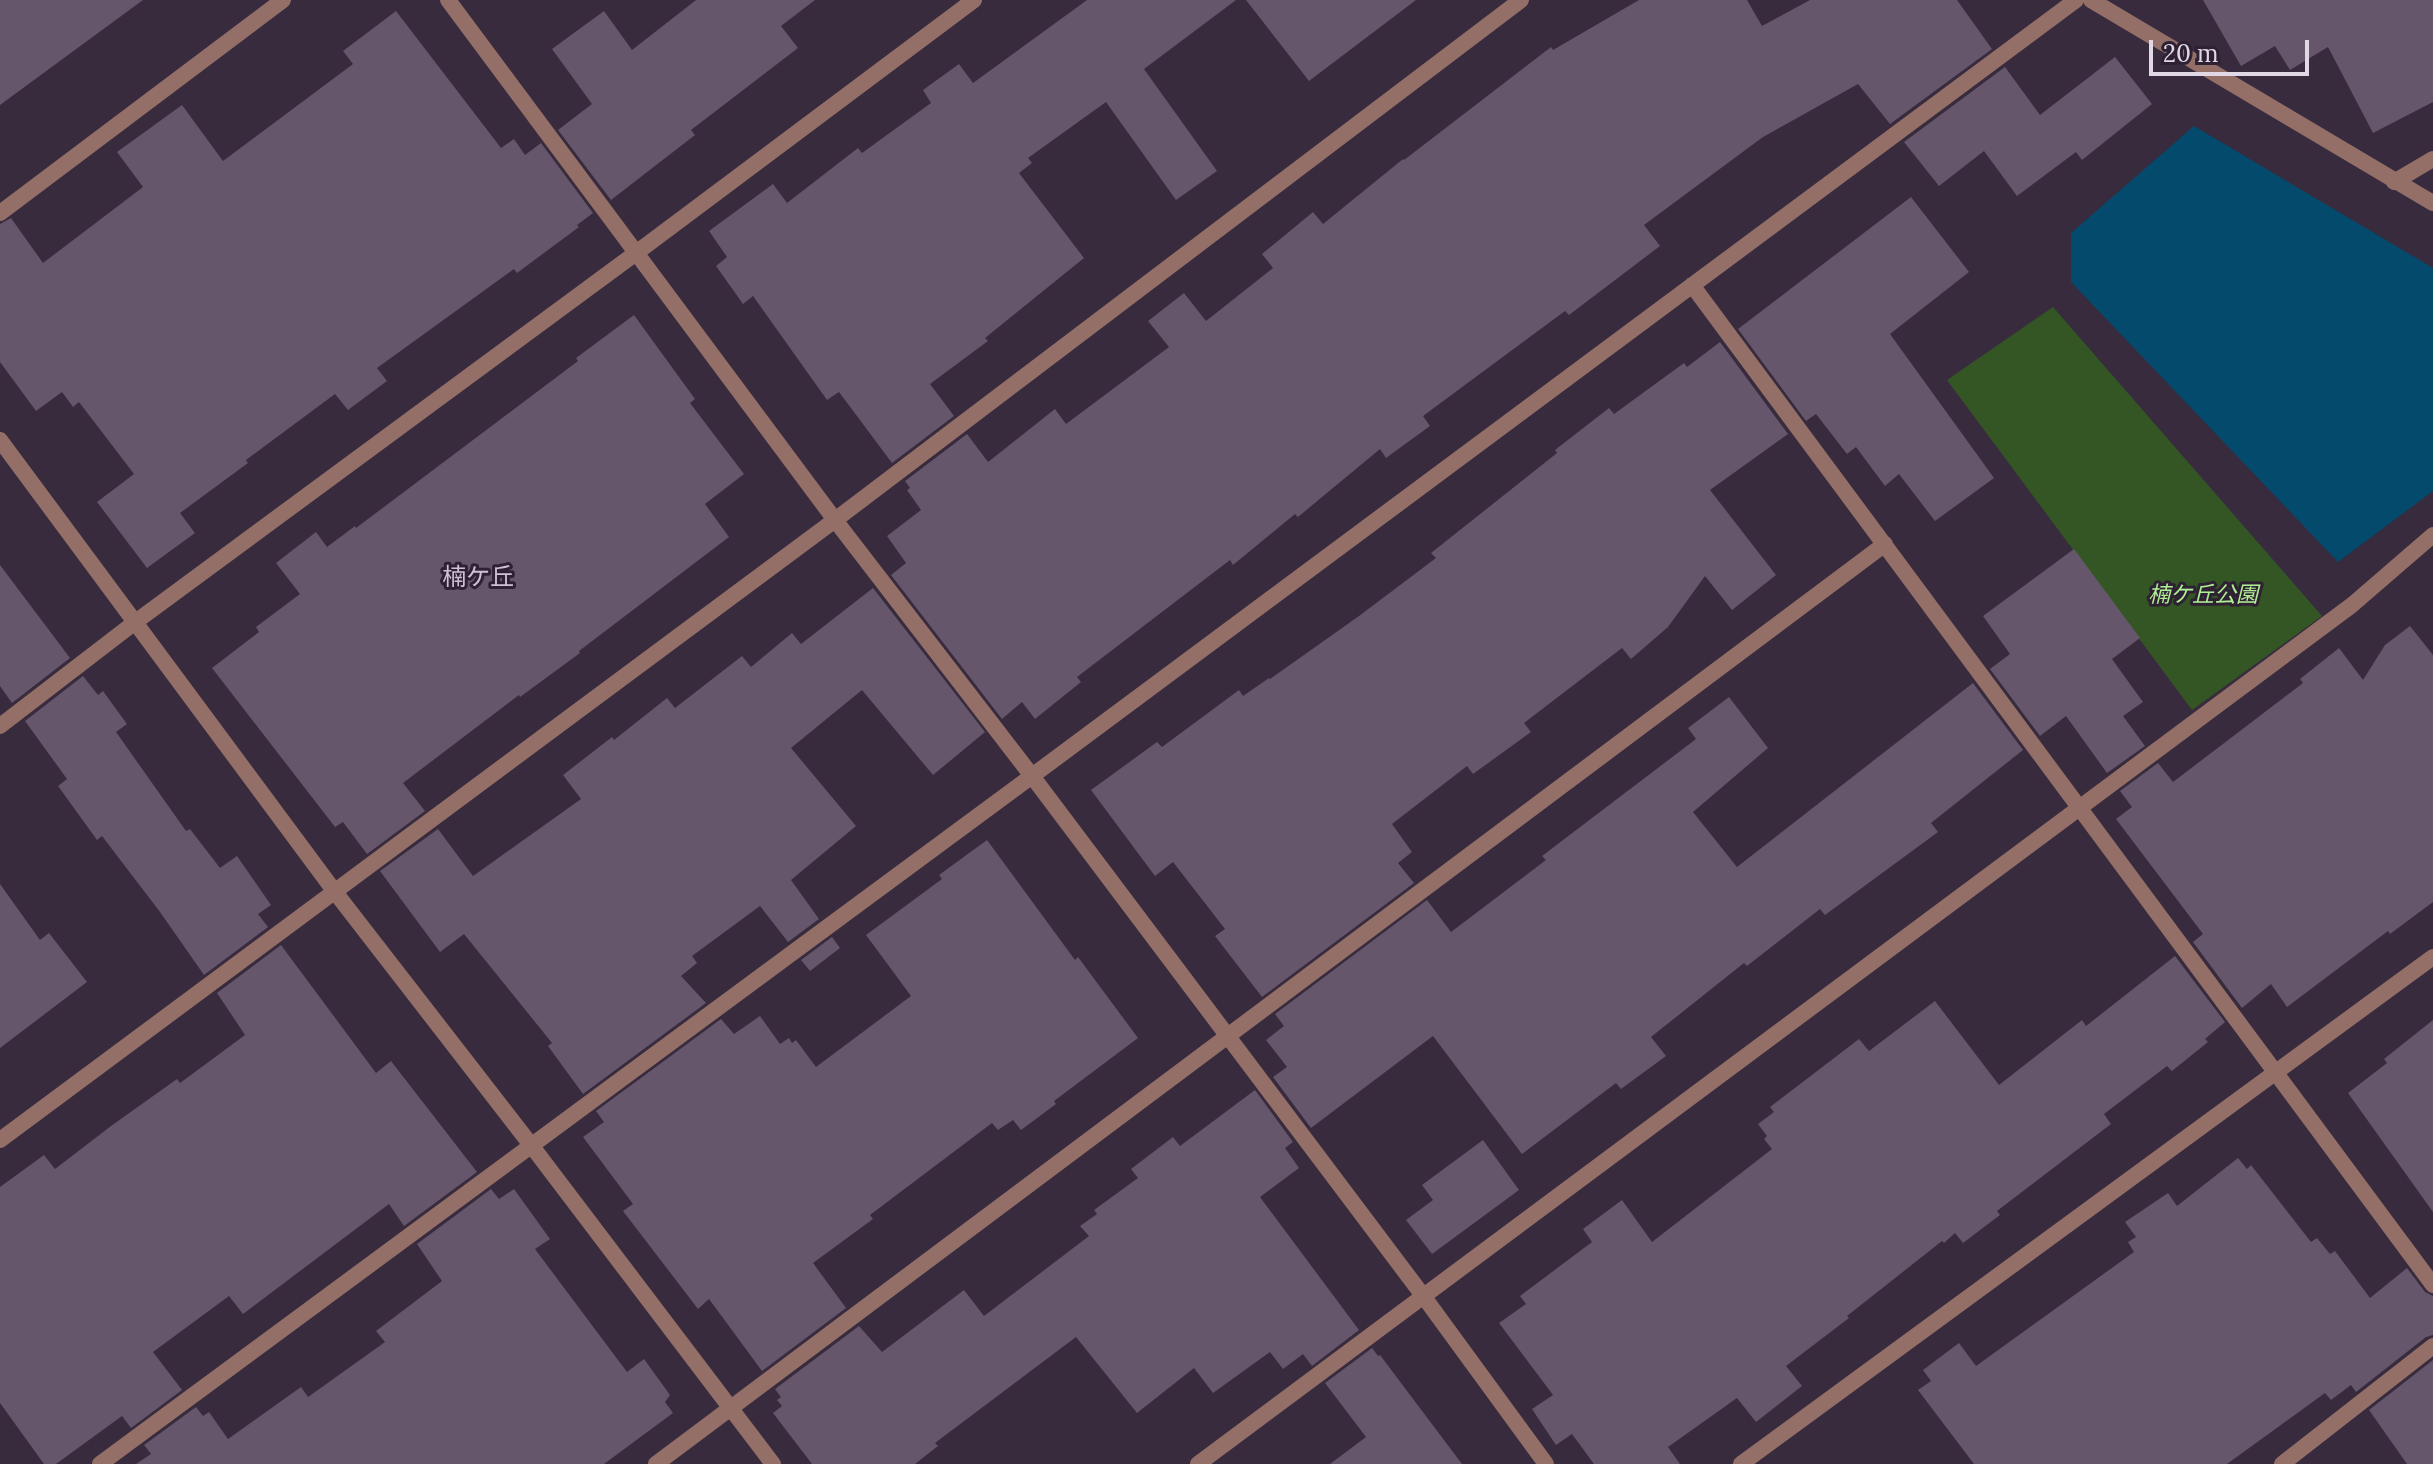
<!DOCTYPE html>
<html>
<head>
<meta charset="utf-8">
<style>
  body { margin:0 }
  #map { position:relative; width:2433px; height:1464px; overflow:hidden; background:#382b3e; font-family:Lora,serif }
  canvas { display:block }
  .scale { position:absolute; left:2149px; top:40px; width:160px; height:36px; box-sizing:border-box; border:4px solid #e0d8e4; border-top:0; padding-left:10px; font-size:24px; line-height:28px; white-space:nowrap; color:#e0d8e4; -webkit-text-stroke:6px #2e2133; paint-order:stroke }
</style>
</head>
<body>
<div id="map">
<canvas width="2433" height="1464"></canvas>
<div class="scale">20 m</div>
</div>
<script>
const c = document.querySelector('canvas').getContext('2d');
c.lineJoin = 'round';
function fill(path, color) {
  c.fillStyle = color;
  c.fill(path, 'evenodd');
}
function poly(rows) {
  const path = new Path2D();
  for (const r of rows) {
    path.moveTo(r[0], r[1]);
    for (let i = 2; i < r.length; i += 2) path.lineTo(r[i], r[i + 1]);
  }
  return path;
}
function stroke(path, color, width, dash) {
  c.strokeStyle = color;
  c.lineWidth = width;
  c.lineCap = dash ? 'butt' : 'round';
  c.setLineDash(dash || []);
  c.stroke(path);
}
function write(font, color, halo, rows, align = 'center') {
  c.font = font + ' Lora,"Noto Sans JP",serif';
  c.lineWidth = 6;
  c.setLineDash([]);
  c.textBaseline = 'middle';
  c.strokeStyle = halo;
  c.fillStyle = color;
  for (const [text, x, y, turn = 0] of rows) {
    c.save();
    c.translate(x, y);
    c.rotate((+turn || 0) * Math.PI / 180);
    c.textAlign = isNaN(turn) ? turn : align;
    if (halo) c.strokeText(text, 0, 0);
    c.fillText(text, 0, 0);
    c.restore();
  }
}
fill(poly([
  [2053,307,2322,616,2192,710,1947,380]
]), '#345625');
fill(poly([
  [2194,126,2433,268,2433,491,2338,562,2071,282,2071,233]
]), '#034a6d');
fill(poly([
  [0,0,143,0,0,105],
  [696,0,815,0,781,26,798,48,691,130,695,135,611,200,558,130,592,104,552,49,604,11,632,50],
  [1087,0,1236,0,1144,69,1217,171,1176,200,1106,102,1028,158,1032,163,1019,173,1084,258,985,338,988,341,930,384,954,416,892,463,839,392,827,400,753,296,743,304,716,266,727,257,709,231,773,184,787,203,858,148,862,153,931,103,923,90,959,64,973,83],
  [1246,0,1416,0,1309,81],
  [1639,0,1747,0,1762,26,1810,0,1957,0,1992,49,1890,124,1858,84,1763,137,1644,225,1660,246,1569,315,1565,311,1423,416,1430,426,1386,458,1380,449,1298,517,1295,514,1233,565,1230,560,1077,677,1081,682,1035,719,1022,702,1002,719,891,575,906,563,887,536,921,510,907,490,910,488,905,481,967,434,988,462,1055,409,1066,424,1169,347,1148,321,1184,293,1206,321,1273,268,1262,254,1313,212,1323,224,1403,159,1404,160,1551,47,1553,50],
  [2203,0,2433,0,2433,102,2373,133,2328,47,2290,70,2275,46,2241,66],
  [396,11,501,148,514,139,525,155,541,143,593,213,577,225,579,227,517,273,514,269,377,368,387,381,348,410,335,394,246,460,248,463,180,513,195,533,147,568,97,502,134,474,79,402,73,407,62,392,36,411,0,362,0,224,11,218,43,263,143,187,117,152,182,105,223,161,353,64,343,51],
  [2115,57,2152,104,2082,160,2076,152,2017,196,1984,151,1939,186,1904,142,2005,67,2040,115],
  [1911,197,1969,272,1890,334,1994,478,1935,521,1899,474,1885,486,1856,447,1847,454,1816,414,1806,421,1738,329],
  [634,315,695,399,690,403,744,474,705,504,729,537,579,651,580,653,520,697,519,695,403,783,425,811,367,854,343,822,335,827,212,668,259,632,256,627,300,594,276,563,316,532,327,547,355,526,356,528,578,361,576,358],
  [1720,342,1788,434,1710,490,1776,575,1732,610,1705,576,1668,627,1631,659,1622,648,1524,723,1531,732,1473,774,1467,766,1392,824,1412,852,1398,863,1414,883,1262,997,1215,936,1225,929,1173,862,1155,876,1091,790,1157,742,1162,747,1239,690,1243,696,1269,678,1270,679,1359,616,1436,558,1431,553,1557,453,1555,450,1609,408,1614,414,1684,363,1687,367],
  [2074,549,2140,638,2112,659,2143,702,2123,716,2145,746,2107,773,2066,716,2040,736,1990,669,2010,654,1983,616],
  [0,565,70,658,12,703,0,686],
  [873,588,985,732,933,775,862,690,791,748,856,826,791,880,819,919,788,942,760,906,692,956,697,963,681,976,706,1003,583,1094,548,1046,552,1043,464,934,440,952,380,871,438,829,473,876,581,799,563,775,612,737,614,740,667,698,675,708,742,656,751,667,792,633,801,644],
  [2410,626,2433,655,2433,902,2390,934,2388,931,2287,1007,2271,984,2242,1008,2193,942,2203,934,2116,819,2132,807,2120,791,2158,763,2173,782,2303,683,2300,679,2339,648,2363,680,2385,645],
  [83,676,98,695,103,691,127,724,116,732,186,831,190,829,220,868,237,856,271,905,258,914,268,927,204,975,160,912,102,836,97,840,58,786,67,779,25,721],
  [1973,683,2023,750,1931,823,1938,832,1825,915,1820,909,1747,966,1744,963,1651,1037,1666,1056,1621,1089,1616,1083,1522,1154,1433,1036,1311,1128,1273,1077,1287,1067,1266,1040,1284,1026,1275,1014,1427,900,1451,932,1546,860,1542,856,1696,739,1688,728,1729,697,1768,748,1693,812,1737,867],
  [987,840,1075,960,1078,957,1138,1038,1054,1101,1056,1104,1021,1130,1013,1120,998,1130,992,1123,870,1215,873,1219,813,1263,846,1308,762,1371,709,1299,698,1309,623,1211,633,1204,583,1137,604,1122,596,1111,721,1019,734,1034,760,1016,780,1044,789,1038,792,1043,796,1040,816,1067,911,996,866,935,942,879,939,875],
  [0,884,40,940,49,933,87,982,0,1048],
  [832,937,840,948,810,971,801,960],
  [281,945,376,1073,391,1061,477,1172,404,1226,389,1204,243,1314,229,1296,153,1352,182,1390,131,1428,122,1416,56,1464,44,1464,0,1403,0,1187,44,1155,55,1169,111,1126,177,1079,180,1083,245,1035,217,993],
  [2175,956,2225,1022,2205,1039,2208,1042,2172,1071,2167,1066,2104,1114,2111,1124,1997,1211,2000,1215,1963,1243,1955,1233,1944,1243,1942,1241,1847,1316,1849,1318,1786,1366,1802,1386,1756,1422,1737,1398,1668,1447,1680,1464,1594,1464,1572,1434,1556,1445,1532,1409,1553,1395,1499,1323,1526,1304,1520,1296,1592,1242,1583,1229,1622,1200,1652,1242,1772,1149,1764,1139,1767,1136,1758,1124,1774,1112,1770,1107,1859,1039,1869,1051,1935,1001,1999,1085,2082,1020,2086,1026],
  [2433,1020,2433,1212,2348,1093,2387,1063,2384,1059],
  [1255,1090,1293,1142,1285,1148,1299,1168,1260,1197,1359,1330,1312,1366,1303,1354,1283,1369,1270,1352,1213,1393,1194,1368,1137,1413,1076,1337,935,1443,938,1446,915,1464,812,1464,773,1413,782,1406,777,1400,781,1397,775,1389,859,1326,882,1352,964,1290,984,1316,1089,1236,1080,1226,1097,1214,1094,1210,1138,1178,1131,1169,1173,1137,1180,1146],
  [1483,1140,1519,1190,1432,1254,1406,1220,1433,1200,1422,1185],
  [2238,1158,2247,1169,2251,1165,2311,1242,2317,1238,2330,1254,2335,1251,2370,1298,2407,1268,2425,1292,2433,1296,2433,1335,2426,1337,2356,1392,2351,1385,2331,1400,2325,1393,2227,1464,1974,1464,1918,1390,1931,1381,1923,1370,1959,1343,1976,1366,2134,1252,2128,1242,2136,1237,2125,1222,2168,1193,2177,1206],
  [491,1189,499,1199,514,1189,550,1239,535,1249,627,1372,644,1359,670,1395,665,1402,673,1413,604,1464,136,1464,151,1454,144,1445,196,1407,203,1416,209,1412,228,1439,301,1387,308,1397,385,1342,376,1331,442,1281,417,1244],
  [1372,1348,1378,1356,1380,1355,1462,1464,1330,1464,1366,1437,1325,1383],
  [2433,1360,2433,1464,2407,1464,2369,1410]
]), '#65566b');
stroke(poly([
  [448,0,835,520,1032,776,1424,1297,1546,1464],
  [2394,182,2433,159],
  [0,213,283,0],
  [1692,285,2433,1285],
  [0,440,335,892,531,1145,773,1464],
  [0,726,134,623,636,253,974,0],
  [0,1140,835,520,1521,0],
  [100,1464,1032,776,2076,0],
  [656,1464,1885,544],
  [1198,1464,2352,605,2433,535],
  [1741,1464,2433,957],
  [2282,1464,2433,1346]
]), '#946f68', 16);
stroke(poly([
  [2091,0,2433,203]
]), '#946f68', 16);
write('italic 22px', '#afef94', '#2e2133', [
  ["楠ケ丘公園",2203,596]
]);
write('24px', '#d0bfd7', '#2e2133', [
  ["楠ケ丘",478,578]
]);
</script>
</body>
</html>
